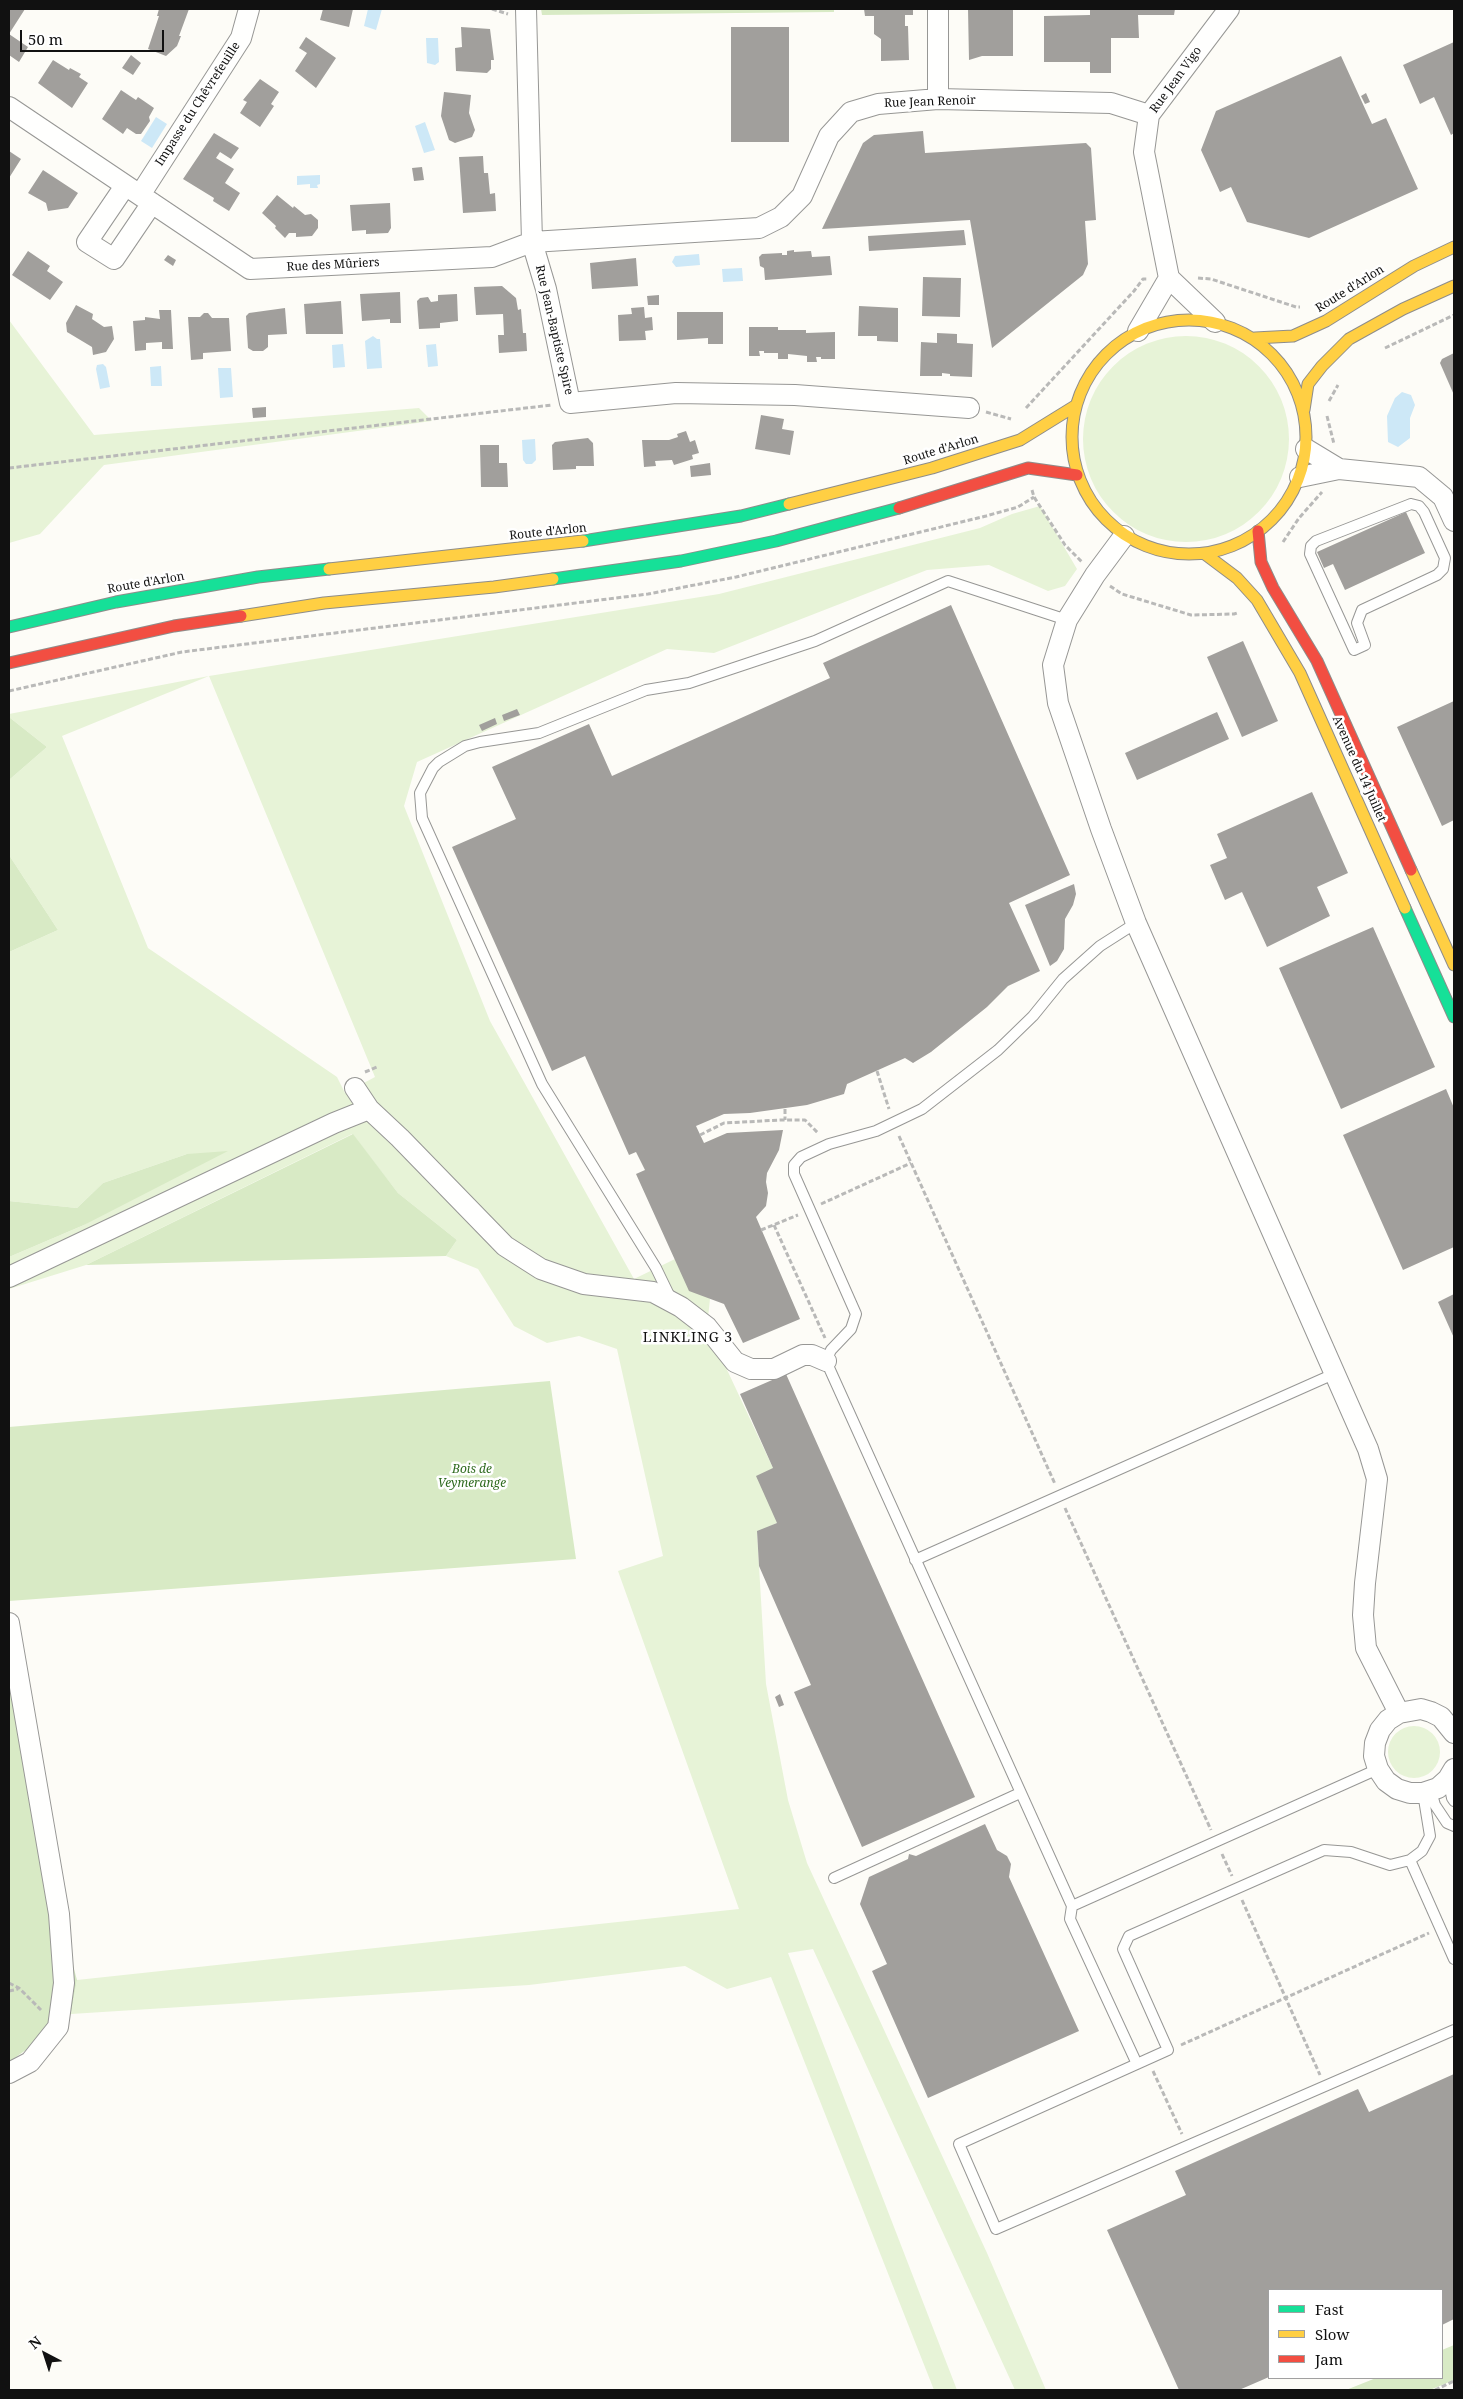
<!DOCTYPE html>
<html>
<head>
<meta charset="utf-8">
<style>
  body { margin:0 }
  #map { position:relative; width:1463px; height:2399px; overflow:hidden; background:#fdfcf7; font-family:"Noto Serif",serif }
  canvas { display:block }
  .frame { position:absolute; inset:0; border:10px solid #111; pointer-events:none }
  .legend { position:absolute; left:1268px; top:2289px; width:175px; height:90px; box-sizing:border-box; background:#fff; border:1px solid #a0a0a0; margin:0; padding:6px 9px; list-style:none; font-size:15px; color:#111 }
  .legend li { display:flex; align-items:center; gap:10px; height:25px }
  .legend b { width:25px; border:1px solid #a0a0a0 }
  .north { position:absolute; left:20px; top:2329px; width:50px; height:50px; -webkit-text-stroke:4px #fff; paint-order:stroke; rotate:320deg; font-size:14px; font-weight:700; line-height:20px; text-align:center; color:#111 }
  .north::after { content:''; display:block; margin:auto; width:18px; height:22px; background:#111; clip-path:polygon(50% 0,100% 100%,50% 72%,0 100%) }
  .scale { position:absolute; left:20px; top:30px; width:144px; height:22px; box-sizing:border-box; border:2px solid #111; border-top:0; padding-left:6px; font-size:15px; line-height:18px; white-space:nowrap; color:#111; -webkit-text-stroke:4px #fff; paint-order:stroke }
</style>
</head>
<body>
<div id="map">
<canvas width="1463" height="2399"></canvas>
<div class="frame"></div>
<ul class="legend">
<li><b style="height:6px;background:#16e098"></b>Fast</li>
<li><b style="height:6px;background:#ffcf43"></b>Slow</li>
<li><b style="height:6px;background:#f24e42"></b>Jam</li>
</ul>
<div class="north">N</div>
<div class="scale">50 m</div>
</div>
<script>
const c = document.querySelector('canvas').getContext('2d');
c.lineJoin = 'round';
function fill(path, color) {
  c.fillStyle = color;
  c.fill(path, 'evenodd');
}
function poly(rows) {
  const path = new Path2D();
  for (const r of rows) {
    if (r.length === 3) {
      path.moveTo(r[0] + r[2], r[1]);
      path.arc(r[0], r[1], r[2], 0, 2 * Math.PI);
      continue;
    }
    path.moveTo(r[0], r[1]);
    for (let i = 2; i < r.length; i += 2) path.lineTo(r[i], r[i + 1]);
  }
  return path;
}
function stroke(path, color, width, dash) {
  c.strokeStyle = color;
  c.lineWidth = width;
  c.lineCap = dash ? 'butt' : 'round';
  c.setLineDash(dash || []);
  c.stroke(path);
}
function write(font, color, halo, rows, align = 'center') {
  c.font = font + ' "Noto Serif",serif';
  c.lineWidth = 5;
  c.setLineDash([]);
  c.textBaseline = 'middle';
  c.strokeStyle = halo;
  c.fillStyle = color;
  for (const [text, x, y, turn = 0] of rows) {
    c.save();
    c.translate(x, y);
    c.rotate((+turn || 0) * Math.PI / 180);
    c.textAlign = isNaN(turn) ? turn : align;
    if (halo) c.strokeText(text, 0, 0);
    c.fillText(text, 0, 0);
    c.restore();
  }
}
fill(poly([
  [9,320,94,435,419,408,432,421,104,465,40,534,9,543],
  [1186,439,103],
  [1040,506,1077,569,1065,586,1048,591,989,565,927,570,714,653,667,649,417,762,404,806,490,1021,634,1279,675,1259,710,1299,707,1327,773,1468,777,1523,757,1532,759,1566,766,1684,788,1800,807,1863,987,2253,1046,2390,1015,2390,813,1949,788,1953,957,2390,934,2390,771,1977,727,1989,685,1966,529,1985,71,2014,77,1980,739,1909,618,1571,663,1556,617,1349,579,1336,547,1343,514,1326,478,1269,446,1256,457,1240,398,1193,352,1134,86,1265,9,1289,9,1257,84,1225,187,1154,103,1183,77,1208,9,1201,9,952,58,930,9,855,9,780,47,747,9,717,9,714,209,676,719,594,980,528,1012,514],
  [209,676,375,1077,345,1093,337,1077,148,948,62,736],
  [1414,1752,26]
]), '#e7f3d7');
fill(poly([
  [541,9,834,9,834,12,542,15],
  [9,717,47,747,9,780],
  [9,855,58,930,9,952],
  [353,1134,398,1193,457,1240,446,1256,86,1265],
  [228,1151,84,1225,9,1257,9,1201,77,1208,103,1183,187,1154],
  [550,1381,576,1559,9,1601,9,1427],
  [9,1623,59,1914,77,1980,71,2014,58,2027,9,2062],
  [1454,2345,1454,2380,1430,2390,1346,2390,1376,2378,1442,2378,1442,2350]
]), '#d8eac5');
fill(poly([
  [368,9,382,9,376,30,364,26],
  [426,38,438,38,439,62,435,65,427,63],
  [156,117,167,124,152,148,141,141],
  [425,122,435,150,424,153,415,126],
  [320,175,320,184,317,185,318,188,310,188,310,184,297,185,297,176],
  [699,254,700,265,676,267,672,262,675,256],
  [742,268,743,281,723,282,722,269],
  [373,336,377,339,380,339,382,368,367,369,365,341],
  [343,344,345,367,333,368,332,345],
  [436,344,438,366,428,367,426,345],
  [103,364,106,367,110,387,100,389,96,369,97,365],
  [161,366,162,386,151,386,150,367],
  [218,368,231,368,233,397,220,398],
  [1402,392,1411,395,1415,405,1410,418,1410,438,1398,447,1388,442,1387,416,1395,398],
  [535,439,536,460,532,464,526,464,523,460,522,440]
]), '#cde8f7');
fill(poly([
  [9,9,25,9,9,34,28,47,19,62,9,55],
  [159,9,189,9,179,36,181,36,177,46,166,56,148,49,159,16,157,16],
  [323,9,353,9,349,27,320,20],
  [864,9,913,9,913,15,905,15,905,26,908,26,909,60,881,61,881,39,874,34,874,16,865,16],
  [968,9,1013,9,1013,56,982,56,969,60],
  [1090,9,1175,9,1174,15,1138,15,1139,38,1111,38,1111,73,1090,73,1090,62,1044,62,1044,16,1090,15],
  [461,27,490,29,494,60,491,60,491,69,487,73,456,71,455,48,462,47],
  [731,27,789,27,789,142,731,142],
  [306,37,336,58,316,88,295,71,307,53,299,48],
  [1454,42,1454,133,1451,135,1434,97,1420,104,1403,65],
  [131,55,141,63,133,75,122,68],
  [1341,56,1372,124,1386,118,1418,189,1309,238,1247,222,1231,187,1220,192,1201,150,1216,111],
  [53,60,69,70,70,68,81,74,79,77,88,83,72,108,38,83],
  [260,79,279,92,271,104,274,106,260,127,240,113,247,102,243,100],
  [121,90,136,100,138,97,154,108,149,117,150,121,141,134,136,134,127,128,123,134,102,119],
  [444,92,471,95,469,113,475,130,472,137,455,143,449,140,441,116],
  [1366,93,1370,102,1365,104,1361,96],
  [923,131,925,153,1086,143,1091,148,1096,220,1085,221,1088,264,1083,275,992,348,970,220,822,229,863,143,874,135],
  [214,133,239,148,231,159,220,152,216,158,234,169,225,183,240,193,229,211,213,201,214,198,183,179],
  [9,151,21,159,9,178],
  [483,156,484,173,488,173,490,194,495,193,496,211,463,213,459,157],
  [422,167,424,180,414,181,412,168],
  [43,170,78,193,68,208,48,211,46,203,28,193],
  [277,195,293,208,294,206,305,215,311,214,318,220,318,228,312,236,296,237,296,233,289,233,285,238,275,228,276,226,262,213],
  [390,203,391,228,388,233,366,234,366,230,352,231,350,205],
  [964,230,966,245,869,251,868,236],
  [794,250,794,252,811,251,812,257,830,256,832,275,765,280,764,268,760,266,759,257,762,254,782,253,782,255,787,255,787,251],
  [28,251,50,266,47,271,63,282,50,300,12,275],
  [168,255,176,260,173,266,164,260],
  [636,258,638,286,592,289,590,263],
  [923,277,961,278,960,317,922,316],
  [502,286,516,298,518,310,521,309,523,333,526,333,527,351,499,353,498,335,504,335,503,314,476,315,474,287],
  [400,292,401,323,390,323,390,319,362,321,360,294],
  [457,294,458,321,440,323,440,328,419,329,417,301,420,298,428,297,431,302,438,301,438,295],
  [659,295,659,305,648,305,647,296],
  [341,301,343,334,306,334,304,304],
  [76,305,93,314,92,319,104,327,112,326,114,339,106,352,93,355,92,347,67,332,66,323],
  [859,306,898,308,898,342,877,341,877,336,858,336],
  [644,307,645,318,652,317,653,330,645,331,646,340,619,341,618,315,632,314,631,308],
  [285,308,287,334,268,335,268,347,263,351,253,351,248,348,246,316,249,313],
  [159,310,171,310,173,349,162,349,162,342,146,343,146,350,135,351,133,321,145,320,145,317,160,319],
  [677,312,723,312,723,344,708,344,708,338,677,340],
  [204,313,208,313,212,318,229,318,231,351,203,353,203,359,191,360,188,317,200,317],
  [749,327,778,327,778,330,806,330,806,333,835,332,835,359,821,359,821,357,816,357,817,362,807,362,807,356,788,354,788,359,778,359,778,353,764,353,764,351,759,351,760,356,749,356],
  [937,333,957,334,957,343,973,344,972,377,950,376,950,374,942,373,942,376,920,376,921,342,937,343],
  [1454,353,1454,395,1440,363,1442,359],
  [266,407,266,417,253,418,252,408],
  [761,415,784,419,782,429,794,431,790,455,755,449],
  [686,431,690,442,695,440,699,453,692,455,693,459,674,465,672,460,655,461,656,466,644,467,642,440,669,440,678,437,677,434],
  [588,438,593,443,594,466,576,466,576,469,553,470,552,445,555,442],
  [480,445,499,445,499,463,507,463,508,487,481,487],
  [710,463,711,475,691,477,690,466],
  [1406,512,1425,553,1345,590,1333,564,1324,568,1317,552],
  [951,605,1070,875,1009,903,1040,971,1008,986,987,1007,931,1052,913,1063,905,1058,847,1084,844,1094,807,1105,750,1113,724,1114,696,1126,704,1143,727,1133,783,1130,779,1150,767,1173,766,1182,768,1193,766,1206,756,1217,800,1319,743,1343,724,1304,689,1291,636,1174,645,1170,636,1152,629,1155,585,1056,552,1071,452,847,516,819,492,767,589,724,612,776,830,678,823,663],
  [1243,641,1278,721,1242,737,1207,657],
  [1454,701,1454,820,1442,826,1397,727],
  [517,709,520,715,504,721,502,715],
  [1217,712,1229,739,1137,780,1125,753],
  [495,718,497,724,482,731,479,725],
  [1312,792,1348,873,1317,887,1330,916,1267,947,1242,892,1225,900,1210,865,1227,858,1217,834],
  [1074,884,1076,894,1073,905,1065,919,1064,949,1057,961,1050,966,1025,905],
  [1373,927,1435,1067,1341,1109,1279,968],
  [1446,1089,1454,1108,1454,1247,1403,1270,1343,1135],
  [1454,1294,1454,1338,1438,1302],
  [786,1374,975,1797,862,1847,794,1692,811,1685,759,1566,757,1531,777,1523,756,1476,773,1468,740,1394],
  [780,1694,784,1705,779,1707,775,1697],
  [985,1824,997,1850,1007,1856,1011,1864,1009,1877,1079,2031,928,2098,872,1971,887,1964,860,1904,869,1877,908,1859,909,1854,916,1856],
  [1454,2074,1454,2319,1442,2325,1442,2290,1269,2290,1269,2377,1239,2390,1179,2390,1107,2230,1186,2195,1175,2171,1358,2089,1369,2112]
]), '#a19f9c');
const lane = poly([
  [1411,504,1419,506,1424,512,1445,558,1443,569,1437,575,1362,610,1357,623,1365,645,1354,650,1310,554,1311,546,1316,541,1411,504],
  [1136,923,1100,946,1063,979,1033,1016,998,1050,922,1109,876,1131,829,1144,801,1157,794,1165,794,1174,856,1314,851,1329,831,1350,826,1361,1072,1906,1070,1919,1137,2064],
  [671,1299,656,1268,542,1084,422,818,420,793,433,768,439,762,465,746,480,742,539,733,646,690,689,683,815,641,948,581,1067,620],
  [915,1560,1336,1373],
  [1448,1779,1452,1798,1454,1801],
  [1431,1791,1435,1805,1447,1823,1454,1826],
  [1423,1793,1430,1836,1422,1851,1410,1860,1390,1865,1351,1852,1324,1850,1129,1936,1123,1949,1168,2050,959,2144,996,2229,1454,2030],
  [1410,1860,1454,1959],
  [834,1878,1020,1793],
  [1072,1906,1378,1769]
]);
const street = poly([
  [526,9,532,242,546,289,570,403,676,393,795,395,969,408],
  [938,99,938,9],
  [9,107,250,269,492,257,532,242,759,228,781,217,802,196,829,136,851,112,878,104,938,99,1111,103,1149,115],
  [125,186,87,242,114,259,152,203],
  [140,195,241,38,249,9],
  [1215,322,1169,278,1144,152,1149,115,1229,9],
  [1138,331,1169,278],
  [1306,449,1339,469],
  [1300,477,1339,469,1419,477,1443,497,1454,521],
  [1124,536,1095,575,1067,620,1053,665,1058,703,1101,829,1136,923,1368,1449,1377,1479,1365,1583,1363,1615,1366,1648,1399,1713],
  [355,1088,369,1109,400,1138,505,1246,541,1269,584,1284,653,1292,681,1307,707,1327,735,1362,751,1369,774,1369,803,1355,812,1355,826,1361],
  [9,1277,334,1123,369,1109],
  [9,1623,59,1914,64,1983,58,2027,30,2062,9,2073],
  [1454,1733,1441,1717,1431,1712,1421,1709,1399,1713,1388,1720,1380,1730,1375,1743,1374,1756,1378,1769,1386,1781,1397,1789,1410,1793,1423,1793,1438,1788,1448,1779,1454,1769]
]);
const fast = poly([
  [583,541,741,516,789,504],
  [553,579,681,561,776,541,899,508],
  [9,627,116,602,258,577,329,569],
  [1405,908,1454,1017]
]);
const slow = poly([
  [1189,437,117],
  [1255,338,1293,336,1326,321,1414,266,1454,247],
  [1304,410,1308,384,1322,366,1349,339,1403,309,1454,286],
  [789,504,932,468,1020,440,1075,406],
  [1205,554,1237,578,1257,600,1300,673,1405,908],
  [329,569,583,541],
  [241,616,324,603,494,587,553,579],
  [1411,870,1454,965]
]);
const jam = poly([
  [899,508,1028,468,1077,475],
  [1258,531,1261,562,1273,588,1317,661,1411,870],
  [9,663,174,626,241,616]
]);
stroke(lane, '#979795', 12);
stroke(street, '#979795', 22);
stroke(fast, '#8e8d8b', 13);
stroke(slow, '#8e8d8b', 13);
stroke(jam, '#8e8d8b', 13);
stroke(poly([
  [492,9,508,14],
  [1198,278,1211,279,1296,307,1300,307],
  [1385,348,1454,315],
  [1329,401,1338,385],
  [1026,408,1134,291,1143,279,1147,279],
  [986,412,1011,419],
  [1327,416,1334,444],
  [9,468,552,405],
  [1032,490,1034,497,1065,545,1082,562],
  [1283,542,1299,518,1322,492],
  [1110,586,1122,594,1191,615,1234,614,1237,613],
  [9,691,182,652,648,594,736,577,986,516,1018,507,1034,497],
  [877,1071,889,1109],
  [365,1072,377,1067],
  [785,1109,785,1120],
  [700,1135,724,1123,781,1120,805,1120,818,1133],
  [899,1136,1055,1484],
  [821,1204,911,1163],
  [774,1225,825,1338],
  [761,1230,798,1215],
  [1065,1508,1211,1830],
  [1222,1854,1232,1876],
  [1242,1900,1320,2075],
  [9,1983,19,1988,41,2010],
  [9,1991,18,1989],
  [1181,2045,1429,1933],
  [1153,2071,1182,2134],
  [1435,2390,1454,2381]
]), '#b9b9b8', 3, [5, 2.5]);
stroke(lane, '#fffffe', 10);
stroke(street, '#fffffe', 20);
stroke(fast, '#16e098', 11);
stroke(slow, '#ffcf43', 11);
stroke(jam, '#f24e42', 11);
write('12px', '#111', '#fff', [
  ["Rue Jean Vigo",1176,80,-54],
  ["Rue Jean Renoir",930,102,-2],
  ["Impasse du Chêvrefeuille",198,104,-57],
  ["Rue des Mûriers",333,265,-3],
  ["Route d'Arlon",1350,289,-32],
  ["Rue Jean-Baptiste Spire",554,330,77],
  ["Route d'Arlon",941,450,-17],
  ["Route d'Arlon",548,532,-6],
  ["Route d'Arlon",146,583,-10],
  ["Avenue du 14 Juillet",1359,769,66]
]);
write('italic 12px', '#2f6b1f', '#fff', [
  ["Bois de",472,1470],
  ["Veymerange",472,1484]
]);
c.letterSpacing = '1px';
write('14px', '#111', '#fff', [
  ["LINKLING 3",688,1338]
]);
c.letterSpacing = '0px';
</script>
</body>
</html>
